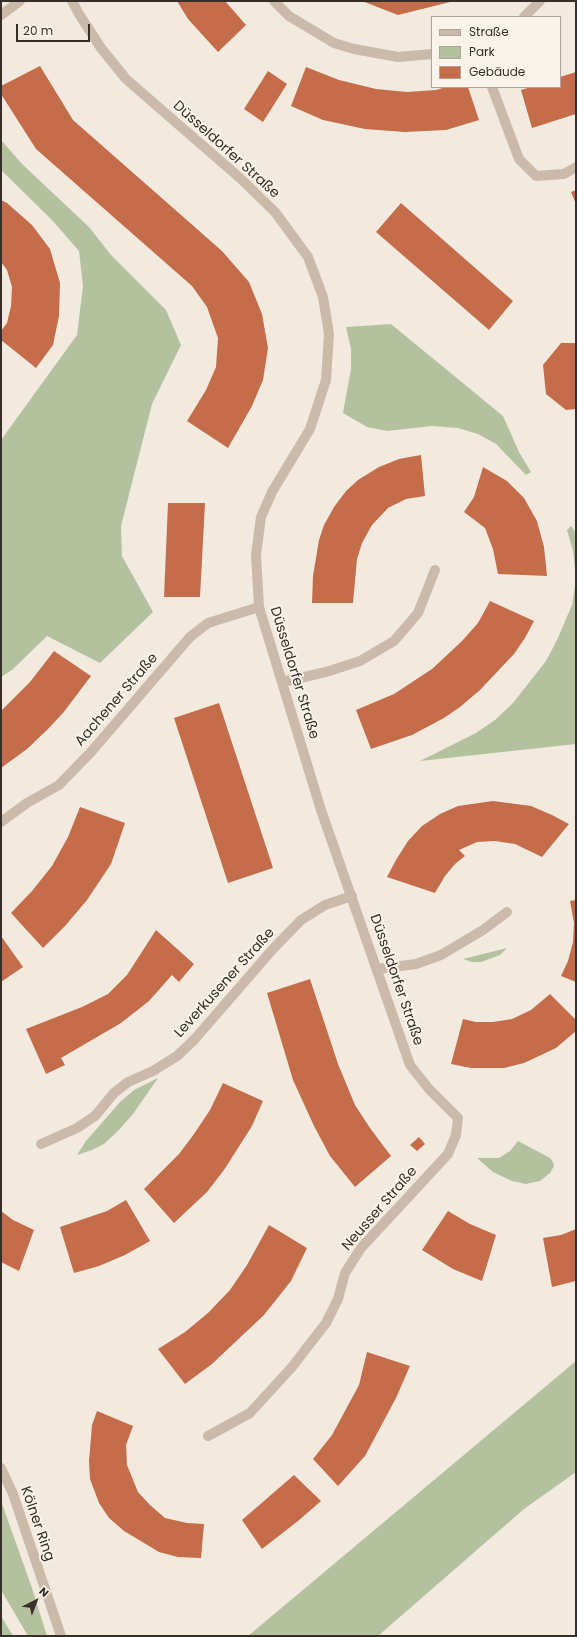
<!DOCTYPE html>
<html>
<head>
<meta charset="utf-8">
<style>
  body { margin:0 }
  #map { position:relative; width:577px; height:1637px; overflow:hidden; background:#f2eade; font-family:Poppins,sans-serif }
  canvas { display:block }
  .frame { position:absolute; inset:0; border:2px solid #382e29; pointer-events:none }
  .legend { position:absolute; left:431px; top:16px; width:130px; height:72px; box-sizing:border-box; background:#faf3ea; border:1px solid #aca49d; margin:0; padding:5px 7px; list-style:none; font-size:12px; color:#382e29 }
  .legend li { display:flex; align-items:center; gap:8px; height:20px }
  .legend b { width:20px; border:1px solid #aca49d }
  .north { position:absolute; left:16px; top:1581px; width:40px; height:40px; -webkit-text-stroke:3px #faf3ea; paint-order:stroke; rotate:42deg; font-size:11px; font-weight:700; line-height:16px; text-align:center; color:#382e29 }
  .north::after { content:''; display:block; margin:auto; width:14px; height:18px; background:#382e29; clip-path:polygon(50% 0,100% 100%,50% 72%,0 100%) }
  .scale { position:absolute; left:16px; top:24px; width:74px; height:18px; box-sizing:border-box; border:2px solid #382e29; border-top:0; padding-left:5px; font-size:12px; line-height:14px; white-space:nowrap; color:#382e29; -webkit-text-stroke:3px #faf3ea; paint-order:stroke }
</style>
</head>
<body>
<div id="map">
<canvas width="577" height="1637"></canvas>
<div class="frame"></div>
<ul class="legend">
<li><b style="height:5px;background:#cbbaaa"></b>Straße</li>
<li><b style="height:11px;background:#b4c19e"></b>Park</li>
<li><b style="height:11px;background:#c56c4a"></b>Gebäude</li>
</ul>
<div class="north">N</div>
<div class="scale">20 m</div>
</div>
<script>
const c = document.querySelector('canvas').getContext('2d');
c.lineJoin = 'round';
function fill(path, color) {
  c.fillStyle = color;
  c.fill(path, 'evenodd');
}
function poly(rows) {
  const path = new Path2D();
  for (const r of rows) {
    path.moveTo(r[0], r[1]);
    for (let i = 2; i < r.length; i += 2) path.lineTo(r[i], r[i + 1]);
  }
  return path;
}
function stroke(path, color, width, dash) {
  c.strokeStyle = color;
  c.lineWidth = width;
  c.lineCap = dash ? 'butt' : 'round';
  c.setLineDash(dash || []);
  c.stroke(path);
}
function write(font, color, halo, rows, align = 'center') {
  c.font = font + ' Poppins,sans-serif';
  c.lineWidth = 4;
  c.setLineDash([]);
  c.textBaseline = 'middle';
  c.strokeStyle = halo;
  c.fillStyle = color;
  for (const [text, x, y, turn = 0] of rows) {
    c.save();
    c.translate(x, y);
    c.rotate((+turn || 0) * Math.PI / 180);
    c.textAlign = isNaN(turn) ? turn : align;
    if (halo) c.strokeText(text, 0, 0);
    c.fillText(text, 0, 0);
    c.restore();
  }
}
fill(poly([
  [1,140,22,164,89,227,111,255,166,310,181,345,152,404,121,526,122,556,153,612,100,663,47,636,12,670,1,677,1,440,77,335,83,286,79,251,52,220,1,170],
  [391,324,503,416,519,452,531,472,526,475,496,444,478,434,458,428,432,426,387,431,367,427,343,413,351,369,351,349,346,327],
  [571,526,576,533,576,577,573,551,567,530],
  [576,579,576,744,420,761,476,733,495,720,513,703,546,661,557,640,572,605],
  [507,948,500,955,481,962,472,962,463,959],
  [158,1078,133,1114,118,1131,104,1144,92,1150,77,1155,86,1141,120,1102,134,1090],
  [518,1141,550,1158,553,1162,554,1166,550,1173,540,1181,526,1184,512,1181,493,1172,477,1158,499,1158,510,1151],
  [576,1361,576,1472,524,1509,378,1636,248,1636],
  [1,1501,32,1588,47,1636,28,1636,1,1590],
  [1,1616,13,1636,1,1636]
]), '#b4c19e');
fill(poly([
  [177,1,225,1,246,25,218,52,188,19],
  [362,1,450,1,450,2,398,15],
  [40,66,73,120,222,251,249,282,262,314,268,348,263,380,252,406,228,448,187,421,206,390,216,367,218,338,207,307,192,286,36,149,1,94,1,86],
  [306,67,339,80,376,89,407,92,436,90,446,87,468,87,479,120,446,130,405,132,365,129,323,120,291,106],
  [268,71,287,84,263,122,244,109],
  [576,72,576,114,532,128,521,90,531,87,560,87,560,77],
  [576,190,576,204,571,192],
  [1,200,7,203,32,225,50,249,60,283,59,316,53,345,36,368,1,340,1,331,7,323,11,306,12,287,7,270,1,262],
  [401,203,513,301,489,330,376,232],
  [561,343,576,343,576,409,566,410,546,394,543,365],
  [421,455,425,496,406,499,388,508,372,525,362,543,357,559,353,603,312,603,313,576,319,540,324,525,334,507,346,491,358,480,379,467,399,459],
  [483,467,507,481,524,498,537,521,544,547,547,576,498,574,493,549,485,528,464,512,474,497],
  [168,503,205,503,200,597,164,597],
  [490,601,534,621,525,638,514,654,480,690,460,707,444,718,412,735,371,749,356,710,394,694,432,669,462,641,478,623],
  [54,651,91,676,63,713,47,730,27,749,1,768,1,711,30,682],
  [219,703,273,868,228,883,174,718],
  [493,801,531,806,552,815,569,824,542,857,515,844,495,841,477,842,459,850,465,856,455,864,445,876,435,893,387,877,396,860,408,841,422,826,440,814,458,806],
  [80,807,125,823,111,864,87,900,65,926,43,948,11,913,32,891,52,866,68,837],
  [576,900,576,982,561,976,568,961,573,942,574,923,570,901],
  [156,930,194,964,179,982,172,975,149,1001,121,1023,61,1058,65,1065,46,1074,26,1029,82,1007,108,994,127,975],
  [1,936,23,967,1,982],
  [310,979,338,1064,355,1105,370,1128,391,1156,355,1187,330,1156,314,1126,293,1080,267,993],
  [550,994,576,1020,576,1031,556,1048,524,1063,504,1068,471,1068,451,1064,463,1019,476,1022,493,1022,512,1019,531,1010],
  [223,1083,263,1101,252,1126,224,1170,207,1192,174,1223,144,1189,179,1154,194,1134,210,1110],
  [419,1137,425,1144,417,1151,410,1145],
  [126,1200,150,1241,125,1255,99,1266,74,1273,60,1227,107,1211],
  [1,1211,13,1220,34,1230,19,1271,1,1262],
  [448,1211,470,1224,496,1235,482,1281,453,1269,422,1250],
  [269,1225,307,1248,291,1281,264,1315,212,1364,185,1384,158,1349,185,1332,208,1313,230,1290,247,1265],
  [576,1229,576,1281,552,1287,543,1238,561,1235],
  [367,1352,410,1366,396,1398,365,1456,338,1486,313,1459,332,1435,359,1385],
  [97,1411,133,1426,126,1445,127,1465,138,1492,150,1505,165,1518,187,1523,204,1524,201,1558,178,1557,159,1552,124,1531,109,1518,99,1503,90,1479,89,1461,92,1425],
  [294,1475,321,1501,298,1521,262,1549,242,1520]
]), '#c56c4a');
stroke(poly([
  [72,1,79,14,101,48,126,79,240,178,275,212,308,257,323,297,329,334,326,380,310,429,272,492,261,517,256,555,259,607,321,810,410,1065,429,1089,458,1118,456,1135,448,1154,361,1248,345,1273,338,1299,326,1323,292,1367,250,1413,208,1436],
  [274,1,289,16,334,43,354,49,398,57,432,54],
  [1,15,20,1],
  [524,17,540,1],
  [492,87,519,159,536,176,564,174,576,167],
  [282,682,326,672,360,661,394,641,418,613,435,570],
  [1,822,27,803,59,785,91,752,190,637,208,623,259,607],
  [377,969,416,964,441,955,483,930,507,912],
  [41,1144,77,1128,95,1116,114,1093,128,1082,153,1071,177,1056,194,1040,272,950,301,920,325,905,352,896],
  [1,1468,13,1494,61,1636]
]), '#cbbaaa', 10);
write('14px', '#382e29', '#faf3ea', [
  ["Düsseldorfer Straße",226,150,42],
  ["Düsseldorfer Straße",294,673,73],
  ["Aachener Straße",117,700,-49],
  ["Düsseldorfer Straße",396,980,71],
  ["Leverkusener Straße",225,983,-48],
  ["Neusser Straße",380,1209,-49],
  ["Kölner Ring",37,1524,71]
]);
</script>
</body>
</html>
